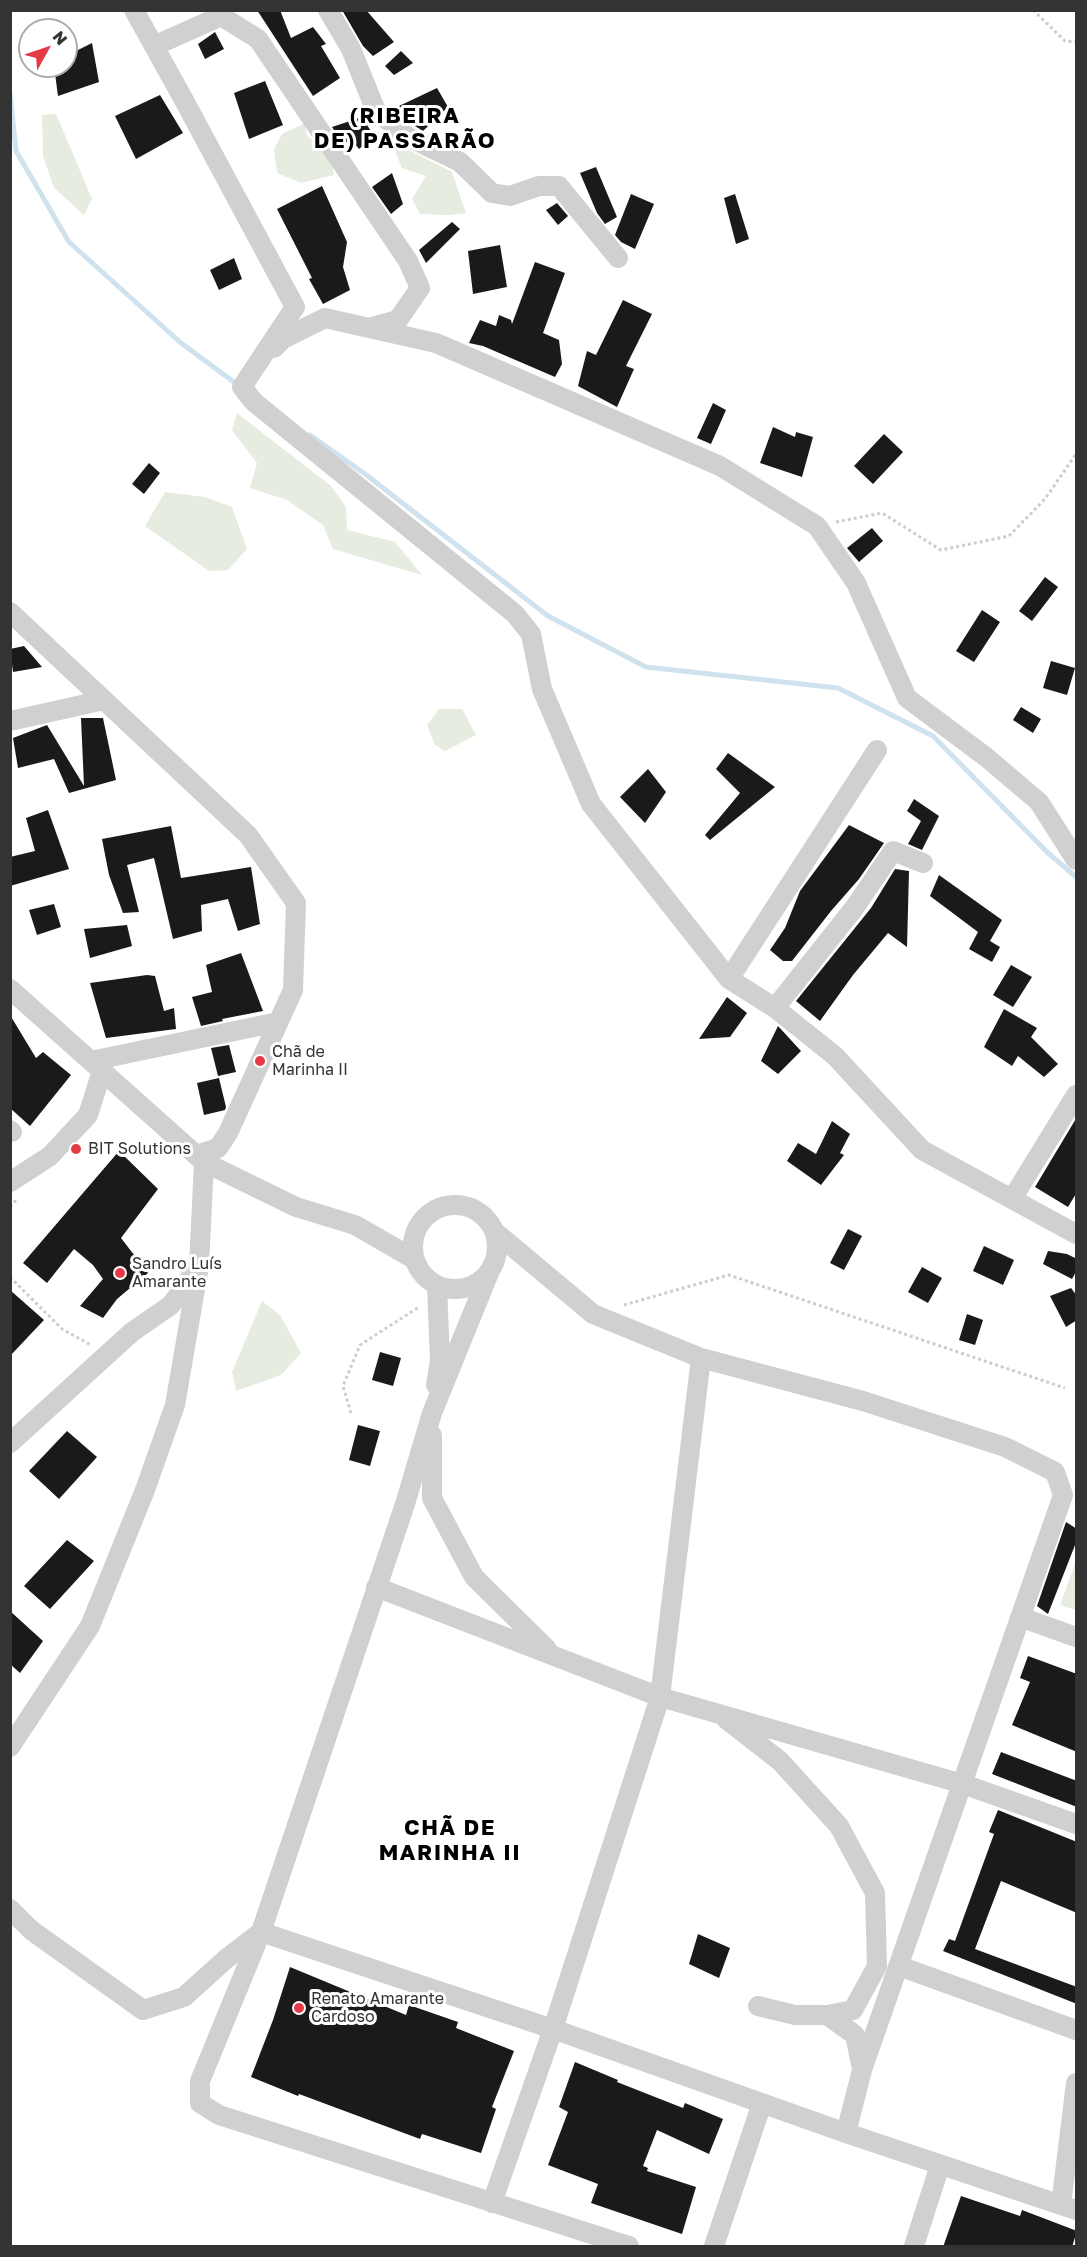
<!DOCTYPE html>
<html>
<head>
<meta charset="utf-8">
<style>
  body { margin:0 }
  #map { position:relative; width:1087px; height:2257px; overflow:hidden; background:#fff; font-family:"Golos Text",sans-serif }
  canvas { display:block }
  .frame { position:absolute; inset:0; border:12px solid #333; pointer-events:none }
  .north { position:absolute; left:18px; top:18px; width:60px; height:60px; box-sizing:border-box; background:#fff; border:2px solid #adadad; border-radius:50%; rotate:50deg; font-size:16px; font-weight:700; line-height:24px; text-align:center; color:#333 }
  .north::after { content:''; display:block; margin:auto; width:21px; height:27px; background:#e63946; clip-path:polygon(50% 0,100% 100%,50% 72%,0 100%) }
</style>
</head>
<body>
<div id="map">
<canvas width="1087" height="2257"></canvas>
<div class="frame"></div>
<div class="north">N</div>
</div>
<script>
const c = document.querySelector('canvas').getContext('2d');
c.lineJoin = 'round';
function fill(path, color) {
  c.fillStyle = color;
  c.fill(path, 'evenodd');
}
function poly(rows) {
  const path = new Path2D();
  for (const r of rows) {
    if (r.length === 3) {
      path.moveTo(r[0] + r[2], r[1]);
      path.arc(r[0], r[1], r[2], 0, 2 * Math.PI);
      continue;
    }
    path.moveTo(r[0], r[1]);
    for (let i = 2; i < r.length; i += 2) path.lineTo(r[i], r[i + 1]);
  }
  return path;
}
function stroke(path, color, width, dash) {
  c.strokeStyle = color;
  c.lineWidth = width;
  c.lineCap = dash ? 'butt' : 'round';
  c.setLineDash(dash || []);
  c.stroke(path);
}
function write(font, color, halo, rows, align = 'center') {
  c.font = font + ' "Golos Text",sans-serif';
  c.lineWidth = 6;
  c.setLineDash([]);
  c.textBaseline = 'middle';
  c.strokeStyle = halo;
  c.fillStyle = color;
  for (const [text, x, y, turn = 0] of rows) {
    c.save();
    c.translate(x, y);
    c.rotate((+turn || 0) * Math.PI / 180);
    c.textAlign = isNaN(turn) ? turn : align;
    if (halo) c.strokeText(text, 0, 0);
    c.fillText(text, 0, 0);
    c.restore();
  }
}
fill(poly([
  [56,114,92,199,84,215,54,188,43,156,42,115],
  [305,123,307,136,329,152,334,175,301,183,277,173,274,149,282,134],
  [391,141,452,172,466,213,449,215,420,214,412,199,426,176,402,168],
  [237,413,331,486,346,507,347,530,395,542,422,575,333,549,323,525,287,500,250,488,257,463,232,430],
  [165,492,205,497,232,507,247,549,228,570,209,571,145,526],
  [439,709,462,709,476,735,445,751,435,745,427,725],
  [262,1301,280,1315,301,1353,281,1375,236,1391,232,1372],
  [1076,1561,1076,1610,1060,1605]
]), '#e6ecdf');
stroke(poly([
  [10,93,16,151,69,242,181,343,238,385],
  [310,435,365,474,548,616,646,667,838,688,933,736,1047,852,1076,877]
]), '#cfe2ee', 5);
fill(poly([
  [257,10,280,10,291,38,313,27,326,44,321,46,340,78,313,96],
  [342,10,366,10,394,42,373,56,363,46],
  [215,32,224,49,205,59,198,44],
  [92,43,99,82,58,96,54,66,66,66,66,56],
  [401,51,413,63,394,75,385,66],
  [265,81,283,125,249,139,234,93],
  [437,88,448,107,423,131,407,121,399,106],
  [160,95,183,133,136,159,115,116],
  [362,117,374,136,359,149,351,139,343,144,332,127],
  [596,167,617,217,605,224,597,213,580,173],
  [392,173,403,204,391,214,372,187],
  [322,186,347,242,343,267,350,290,323,304,309,279,312,278,277,209],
  [631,194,654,204,635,249,621,242,615,235],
  [735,194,749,239,736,244,724,198],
  [557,203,568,216,558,225,546,210],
  [452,222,460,229,426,263,419,250],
  [500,245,507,287,473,294,468,251],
  [234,258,242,279,219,290,210,270],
  [535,262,565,273,543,333,559,340,562,364,555,377,483,346,469,343,480,320,496,326,499,315,511,320,512,324],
  [623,300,652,314,626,366,634,369,617,407,578,386,587,351,596,355],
  [713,403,726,410,711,444,697,438],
  [773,427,795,437,796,432,813,437,802,477,760,463],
  [884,434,903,452,873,484,854,466],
  [149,463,160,473,144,494,132,484],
  [872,528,883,541,859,562,847,548],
  [1045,577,1058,587,1032,621,1019,611],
  [982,610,1000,622,974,662,956,651],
  [24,646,42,667,13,672,10,649],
  [1051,661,1075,668,1067,695,1043,688],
  [1021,707,1041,719,1033,733,1013,720],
  [81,718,103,718,116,780,69,793,54,759,18,768,13,738,47,725,84,786],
  [728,753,775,787,710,840,705,835,740,793,716,769],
  [648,769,666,792,645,823,620,797],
  [914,799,939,816,922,850,908,844,921,821,907,811],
  [48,810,69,869,10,886,10,857,35,851,26,818],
  [849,825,884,843,859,879,831,911,792,961,783,961,770,950,785,928,800,891],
  [171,826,181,878,251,867,260,924,238,931,228,899,201,905,202,931,173,939,154,858,127,865,139,912,123,913,109,875,102,839],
  [895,869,909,871,907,947,888,933,853,975,820,1021,796,1001,871,908],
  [939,875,1002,920,990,941,1000,947,992,962,969,949,978,932,930,896],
  [54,904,61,927,37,935,29,910],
  [127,925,132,946,90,958,84,929],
  [241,953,263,1011,222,1019,223,1021,201,1026,192,997,212,992,206,965],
  [1011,965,1032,977,1013,1007,993,995],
  [147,975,155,976,164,1011,174,1008,176,1029,106,1038,90,983],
  [727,997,747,1013,730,1037,699,1039],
  [1004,1009,1037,1028,1031,1037,1058,1064,1044,1077,1018,1056,1012,1066,984,1047],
  [10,1015,36,1058,43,1052,71,1075,30,1126,10,1108],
  [778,1026,801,1051,778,1074,761,1061],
  [229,1045,236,1072,218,1076,211,1048],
  [219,1078,226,1107,225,1110,204,1115,197,1083],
  [1077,1117,1077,1192,1068,1207,1035,1187],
  [832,1121,850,1134,840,1153,844,1155,821,1185,787,1161,798,1143,816,1154],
  [119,1151,158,1189,121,1238,148,1273,117,1299,103,1318,80,1306,103,1279,93,1265,74,1249,47,1283,23,1263],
  [848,1229,862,1236,844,1270,830,1263],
  [984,1246,1014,1260,1003,1285,973,1271],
  [1048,1251,1067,1254,1077,1259,1077,1270,1072,1279,1043,1264],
  [922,1267,942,1278,928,1303,908,1292],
  [1071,1288,1077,1296,1077,1320,1066,1327,1050,1296],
  [10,1290,44,1320,10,1356],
  [967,1314,983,1320,975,1345,959,1340],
  [380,1352,401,1358,393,1386,372,1380],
  [358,1425,380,1431,370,1466,349,1460],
  [67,1431,97,1457,59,1499,29,1471],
  [1066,1522,1077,1529,1077,1540,1048,1614,1037,1606],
  [67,1540,94,1561,50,1609,24,1586],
  [10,1611,43,1641,20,1673,10,1664],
  [1028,1656,1077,1674,1077,1752,1012,1725,1030,1682,1020,1678],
  [1001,1752,1077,1781,1077,1807,992,1774],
  [998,1810,1077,1842,1077,1913,1001,1881,975,1949,1077,1987,1077,2004,943,1951,949,1939,955,1941,994,1834,989,1832],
  [698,1934,730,1948,719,1978,689,1964],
  [290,1967,406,2015,409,2005,458,2022,456,2028,514,2051,492,2107,496,2109,481,2153,422,2134,420,2139,299,2094,298,2096,251,2077,273,2020],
  [575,2062,618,2080,617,2082,683,2108,685,2103,723,2119,709,2154,657,2130,643,2166,648,2168,647,2171,696,2187,682,2234,591,2203,598,2184,548,2165,568,2112,559,2107],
  [961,2196,1020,2216,1022,2210,1077,2231,1072,2247,943,2247]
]), '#1a1a1a');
stroke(poly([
  [1033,10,1065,41,1076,42],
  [836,522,882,513,941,550,1009,536,1045,499,1076,454],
  [10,1207,16,1200],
  [10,1277,62,1329,91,1345],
  [624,1305,729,1275,1065,1388],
  [351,1413,343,1386,360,1345,419,1307]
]), '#cdcdcd', 3, [3, 3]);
stroke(poly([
  [134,10,185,102,295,307,242,387,254,402,515,614,531,634,542,689,591,804,729,979,775,1008,835,1056,922,1150,1076,1234],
  [328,10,351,49,376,111,408,137,460,162,492,193,510,196,539,186,559,186,618,258],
  [154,46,221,16,258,39,408,261,420,288,398,320,369,328,325,318,283,339,274,348],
  [369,328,436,343,720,466,817,526,856,583,907,698,986,757,1039,802,1076,860],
  [10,612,248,835,296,903,293,990,228,1133,218,1148,196,1155],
  [10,721,104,700],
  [729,979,877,750],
  [10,989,204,1162,296,1207,355,1225,414,1259],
  [775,1008,855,907,893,851,923,863],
  [91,1061,278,1022],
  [10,1130,12,1132],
  [10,1182,50,1156,88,1115,102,1071],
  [1012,1199,1076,1095],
  [455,1247,42],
  [495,1232,593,1314,701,1358,863,1401,1005,1447,1055,1472,1063,1495,862,2070,846,2133],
  [489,1273,432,1413,405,1504,261,1932,200,2081,200,2103,219,2115,629,2246],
  [436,1385,440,1360,437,1286],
  [432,1435,432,1498,474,1577,547,1649],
  [10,1443,132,1332,171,1305,199,1266,204,1162],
  [376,1587,660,1697,963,1784,1076,1824],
  [1020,1617,1076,1637],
  [726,1719,780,1761,839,1826,875,1893,877,1966,853,2010,827,2015,795,2015,758,2006],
  [10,1747,90,1626,145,1490,175,1405,199,1266],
  [10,1909,31,1930,143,2010,184,1997,226,1959,261,1932,553,2029,846,2133,1076,2210],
  [899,1966,1076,2030],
  [827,2015,855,2035,862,2069],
  [492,2203,553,2029,660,1697,701,1358],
  [1061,2205,1076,2083],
  [714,2246,762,2103],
  [914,2246,940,2165]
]), '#d0d0d0', 20);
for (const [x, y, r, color] of [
  [260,1061,6,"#e63946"],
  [76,1149,6,"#e63946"],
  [120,1273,6,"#e63946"],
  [299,2008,6,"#e63946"]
]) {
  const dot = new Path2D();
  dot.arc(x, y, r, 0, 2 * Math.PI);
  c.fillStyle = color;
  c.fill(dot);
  stroke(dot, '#fff', 2);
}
write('16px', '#333', '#fff', [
  ["Chã de",272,1052],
  ["Marinha II",272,1070],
  ["BIT Solutions",88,1149],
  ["Sandro Luís",132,1264],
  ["Amarante",132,1282],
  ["Renato Amarante",311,1999],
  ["Cardoso",311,2017]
], 'left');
c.letterSpacing = '1.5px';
write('bold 22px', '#000', '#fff', [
  ["(RIBEIRA",405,116],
  ["DE) PASSARÃO",405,141],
  ["CHÃ DE",450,1828],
  ["MARINHA II",450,1853]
]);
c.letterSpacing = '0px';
</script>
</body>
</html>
